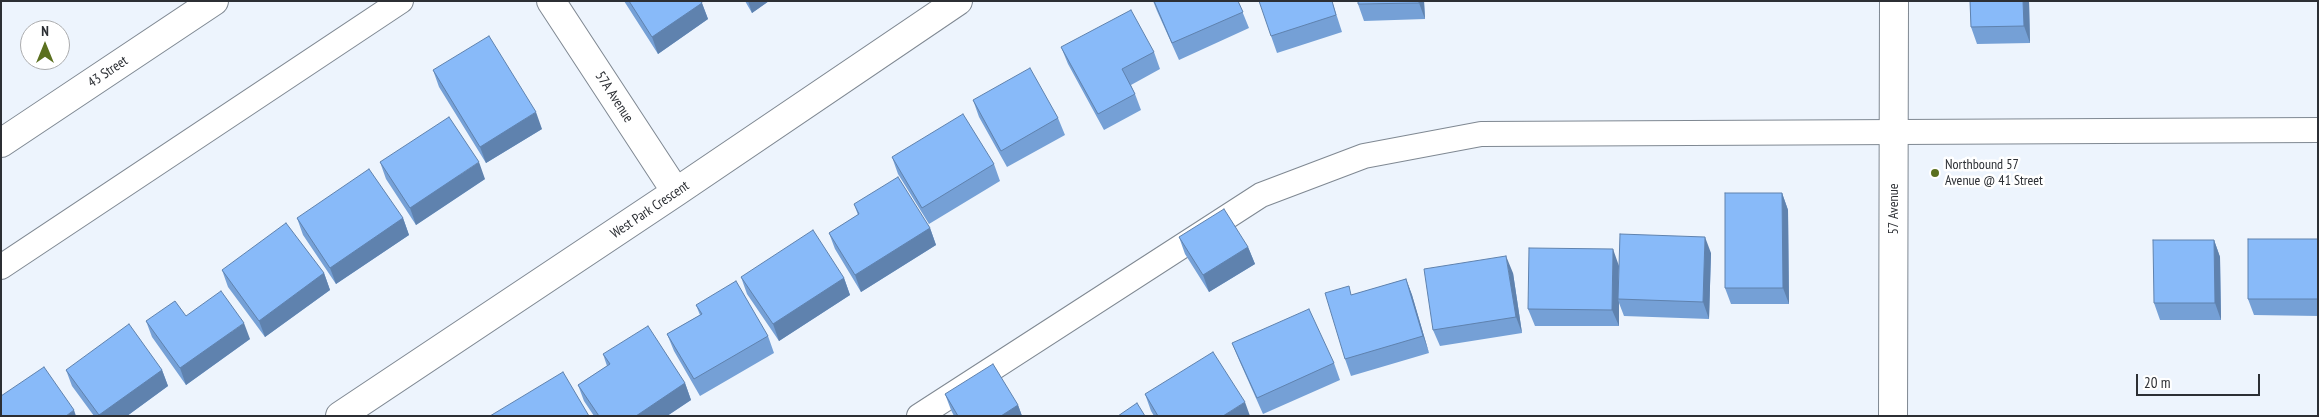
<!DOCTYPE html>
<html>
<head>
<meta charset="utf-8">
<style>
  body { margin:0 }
  #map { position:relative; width:2319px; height:417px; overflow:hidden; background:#edf4fd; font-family:"PT Sans Narrow",sans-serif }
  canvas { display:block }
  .frame { position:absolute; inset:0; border:2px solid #2c2f34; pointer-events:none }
  .north { position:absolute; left:20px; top:20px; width:50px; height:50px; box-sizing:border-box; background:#fff; border:1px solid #abacae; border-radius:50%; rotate:0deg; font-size:14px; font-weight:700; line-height:20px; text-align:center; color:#2c2f34 }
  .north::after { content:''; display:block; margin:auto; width:18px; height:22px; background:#5b701f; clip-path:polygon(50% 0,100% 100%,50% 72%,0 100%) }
  .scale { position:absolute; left:2136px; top:374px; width:124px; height:22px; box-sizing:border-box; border:2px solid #2c2f34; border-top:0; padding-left:6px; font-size:15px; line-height:18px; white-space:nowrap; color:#2c2f34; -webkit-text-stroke:4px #fff; paint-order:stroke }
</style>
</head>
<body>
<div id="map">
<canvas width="2319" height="417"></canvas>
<div class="frame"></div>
<div class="north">N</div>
<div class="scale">20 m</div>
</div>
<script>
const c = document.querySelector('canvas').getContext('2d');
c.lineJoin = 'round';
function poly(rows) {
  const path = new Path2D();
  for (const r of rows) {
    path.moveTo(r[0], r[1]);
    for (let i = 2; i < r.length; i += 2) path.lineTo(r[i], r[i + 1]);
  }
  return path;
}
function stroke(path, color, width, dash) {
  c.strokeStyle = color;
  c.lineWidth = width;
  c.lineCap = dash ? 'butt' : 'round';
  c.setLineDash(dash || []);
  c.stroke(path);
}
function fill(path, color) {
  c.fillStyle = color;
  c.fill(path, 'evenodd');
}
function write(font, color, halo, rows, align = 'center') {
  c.font = font + ' "PT Sans Narrow",sans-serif';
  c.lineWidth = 5;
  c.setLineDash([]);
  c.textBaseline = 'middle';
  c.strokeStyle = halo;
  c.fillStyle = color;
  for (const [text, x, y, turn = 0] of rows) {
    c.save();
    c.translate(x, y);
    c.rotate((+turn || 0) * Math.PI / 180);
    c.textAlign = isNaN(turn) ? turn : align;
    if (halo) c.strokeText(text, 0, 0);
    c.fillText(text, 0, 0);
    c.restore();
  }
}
const service = poly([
  [1,267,401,1],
  [919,416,1261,195,1364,156,1481,134,2318,130]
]);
const minor = poly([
  [551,1,676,192],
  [340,416,676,192,958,1]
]);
const tertiary = poly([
  [1,143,214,1],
  [1893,416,1894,1]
]);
stroke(service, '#7f8892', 26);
stroke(minor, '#7f8892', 30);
stroke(tertiary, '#7f8892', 30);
stroke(service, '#fff', 24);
stroke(minor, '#fff', 28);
stroke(tertiary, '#fff', 28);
fill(poly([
  [624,1,701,1,708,19,658,54],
  [745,1,769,1,752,13],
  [1153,1,1238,1,1249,28,1179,60,1157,11],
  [1332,1,1342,32,1277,53,1271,36],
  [1424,1,1425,19,1364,21,1358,4],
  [1970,1,2029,1,2030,43,1977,44,1971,27],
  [1061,47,1154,52,1160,69,1131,85,1135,94,1141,110,1104,130,1068,64],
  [433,70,542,129,486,163,439,87],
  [973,100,1058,118,1065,135,1007,167,979,117],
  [892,157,994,164,1000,181,929,224,898,174],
  [380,162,485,179,416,225,386,179],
  [1782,193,1788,210,1789,304,1731,304,1725,288],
  [854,204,930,228,936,245,861,292,835,249,829,233,858,215],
  [297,218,403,218,409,235,336,284,303,235],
  [1179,237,1248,247,1255,264,1209,292,1185,254],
  [2318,239,2318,316,2254,315,2248,299],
  [2214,240,2220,257,2221,320,2160,320,2154,303],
  [1711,253,1709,319,1624,316,1619,303,1619,326,1535,326,1528,309],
  [222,270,324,273,330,290,265,337,228,287],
  [1513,273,1522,333,1440,346,1433,330],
  [741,277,844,278,850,295,779,341,747,294],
  [1406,279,1412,295,1429,353,1351,376,1345,359,1352,295],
  [696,305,768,336,774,353,700,396,674,351,667,334,700,315],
  [186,316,250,339,186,385,152,337,146,321],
  [1232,343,1334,363,1340,380,1263,414,1239,360],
  [603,354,685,383,691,400,667,416,594,416,584,401,578,385,607,366],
  [66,370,162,370,168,386,127,416,94,416,72,386],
  [945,394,1018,405,1022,416,954,416,951,410],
  [1145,394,1250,416,1154,416,1151,411]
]), '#75a0d6');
fill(poly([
  [748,1,769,1,752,13],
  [1419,1,1424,1,1425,19,1419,3],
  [2023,1,2029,1,2030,43,2024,26],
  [702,3,708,19,658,54,652,37],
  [536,112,542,129,486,163,480,147],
  [479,162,485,179,416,225,410,208],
  [1782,193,1788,210,1789,304,1783,288],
  [403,218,409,235,336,284,330,268],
  [930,228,936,245,861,292,855,275],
  [1705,237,1711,253,1709,319,1703,302],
  [2214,240,2220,257,2221,320,2215,303],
  [1248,247,1255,264,1209,292,1203,275],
  [1613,249,1619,266,1618,299,1619,303,1619,326,1612,310],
  [1506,256,1513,273,1522,333,1516,317],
  [324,273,330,290,265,337,259,321],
  [844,278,850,295,779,341,773,324],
  [1406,279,1412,295,1429,353,1423,336],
  [244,323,250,339,186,385,180,368],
  [162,370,168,386,127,416,99,416,99,415],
  [685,383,691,400,667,416,636,416],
  [1245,402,1250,416,1223,416],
  [1018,405,1022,416,1001,416],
  [74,410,76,416,66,416]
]), '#5f82ae');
const building = poly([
  [629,1,701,1,702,3,652,37,629,1],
  [1154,1,1238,1,1243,12,1172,43,1154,1],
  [1259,1,1332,1,1336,15,1271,36,1259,1],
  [1358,1,1419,1,1419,3,1358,4,1358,1],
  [1970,1,2023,1,2024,26,1971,27,1970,1],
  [1131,10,1154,52,1122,69,1135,94,1098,114,1061,47,1131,10],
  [489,36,536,112,480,147,433,70,489,36],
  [1030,68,1058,118,1001,151,973,100,1030,68],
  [963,114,994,164,922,208,892,157,963,114],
  [449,117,479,162,410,208,380,162,449,117],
  [369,169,403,218,330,268,297,218,369,169],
  [898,177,930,228,855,275,829,233,859,214,854,204,898,177],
  [1725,193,1782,193,1783,288,1725,288,1725,193],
  [1224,209,1248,247,1203,275,1179,237,1224,209],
  [286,223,324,273,259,321,222,270,286,223],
  [813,230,844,278,773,324,741,277,813,230],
  [1620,234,1705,237,1703,302,1618,299,1620,234],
  [2248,239,2318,239,2318,299,2248,299,2248,239],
  [2153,240,2214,240,2215,303,2154,303,2153,240],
  [1529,248,1613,249,1612,310,1528,309,1529,248],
  [1506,256,1516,317,1433,330,1424,269,1506,256],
  [1406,279,1423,336,1345,359,1325,293,1349,286,1351,295,1406,279],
  [736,281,768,336,694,379,667,334,702,314,696,305,736,281],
  [221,291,244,323,180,368,146,321,175,301,186,316,221,291],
  [1309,309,1334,363,1257,398,1232,343,1309,309],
  [129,324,162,370,99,415,66,370,129,324],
  [648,326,685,383,636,416,599,416,578,385,610,364,603,354,648,326],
  [1213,352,1245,402,1223,416,1158,416,1145,394,1213,352],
  [993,364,1018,405,1001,416,958,416,945,394,993,364],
  [44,367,74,410,66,416,1,416,1,396,44,367],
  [563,372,589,416,490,416,563,372],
  [1137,403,1145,416,1118,416,1137,403]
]);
fill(building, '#88baf9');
stroke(building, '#5f82ae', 1);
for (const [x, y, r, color] of [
  [1935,173,5,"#5b701f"]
]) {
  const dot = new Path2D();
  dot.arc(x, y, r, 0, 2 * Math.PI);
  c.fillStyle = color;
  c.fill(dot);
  stroke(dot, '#fff', 2);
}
write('14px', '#2c2f34', '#fff', [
  ["43 Street",108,72,-34],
  ["57A Avenue",614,97,57],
  ["57 Avenue",1894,209,-90],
  ["West Park Crescent",650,210,-34]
]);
write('14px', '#2c2f34', '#fff', [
  ["Northbound 57",1945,165],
  ["Avenue @ 41 Street",1945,181]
], 'left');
</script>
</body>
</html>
